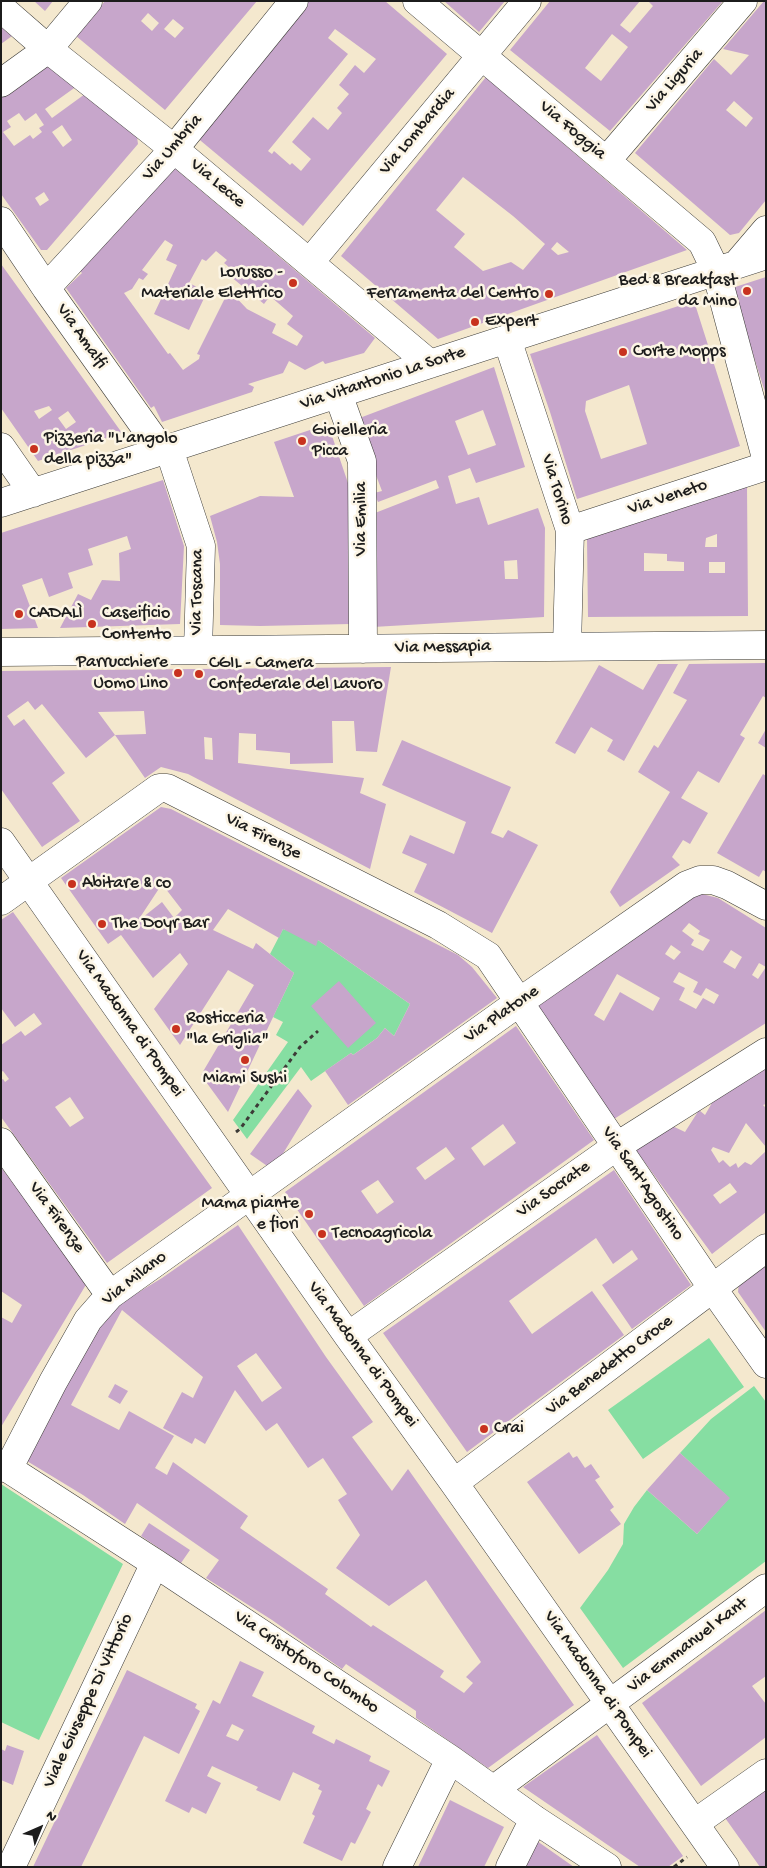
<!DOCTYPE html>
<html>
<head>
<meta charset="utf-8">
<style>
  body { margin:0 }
  #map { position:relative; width:767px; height:1868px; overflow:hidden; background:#f4e8ce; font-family:"Gochi Hand",sans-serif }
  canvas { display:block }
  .frame { position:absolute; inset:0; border:2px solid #1c1c1c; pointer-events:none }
  .north { position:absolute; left:15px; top:1803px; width:50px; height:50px; -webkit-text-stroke:4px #fcf5e5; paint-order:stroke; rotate:44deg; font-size:14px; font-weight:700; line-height:20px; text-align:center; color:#1c1c1c }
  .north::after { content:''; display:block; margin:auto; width:18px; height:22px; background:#1c1c1c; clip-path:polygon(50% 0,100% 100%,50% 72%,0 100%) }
</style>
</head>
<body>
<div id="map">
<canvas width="767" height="1868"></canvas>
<div class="frame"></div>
<div class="north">N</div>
</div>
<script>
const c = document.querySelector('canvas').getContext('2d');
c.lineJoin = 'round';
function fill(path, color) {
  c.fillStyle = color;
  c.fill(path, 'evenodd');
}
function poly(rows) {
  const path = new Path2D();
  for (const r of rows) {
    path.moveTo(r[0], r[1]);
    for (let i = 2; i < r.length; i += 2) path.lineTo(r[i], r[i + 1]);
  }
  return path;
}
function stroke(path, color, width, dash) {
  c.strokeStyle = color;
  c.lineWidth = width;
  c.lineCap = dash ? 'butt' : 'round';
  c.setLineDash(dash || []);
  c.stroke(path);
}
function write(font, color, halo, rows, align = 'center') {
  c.font = font + ' "Gochi Hand",sans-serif';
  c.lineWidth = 5;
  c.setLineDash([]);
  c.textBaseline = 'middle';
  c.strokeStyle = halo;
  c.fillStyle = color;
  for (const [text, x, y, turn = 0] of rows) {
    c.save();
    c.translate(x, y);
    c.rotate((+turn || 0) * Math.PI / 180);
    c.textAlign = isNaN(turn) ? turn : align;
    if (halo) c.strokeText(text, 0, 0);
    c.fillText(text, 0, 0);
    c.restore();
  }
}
fill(poly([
  [283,929,318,940,410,1004,394,1036,385,1028,377,1038,353,1055,351,1053,311,1081,301,1067,247,1139,233,1120,288,1042,276,1035,283,1022,273,1017,294,973,270,954],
  [709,1338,744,1387,643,1459,608,1410],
  [754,1386,766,1402,766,1561,623,1668,580,1608,608,1570,623,1544,624,1524,634,1507,647,1490,697,1534,729,1498,680,1453,711,1419],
  [1,1484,123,1564,39,1740,1,1722]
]), '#86dea2');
fill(poly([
  [34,1,53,1,45,11],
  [105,1,257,1,165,110,76,36],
  [148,13,159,23,152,31,141,21],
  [173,19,184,28,175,38,164,29],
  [308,1,385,1,447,54,303,226,195,136],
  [335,29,376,59,364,73,355,65,339,85,349,94,337,108,342,113,328,130,313,117,292,142,311,159,301,171,292,163,290,165,274,151,272,154,268,151,348,54,328,38],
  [444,1,505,1,479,32],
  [550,1,640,1,620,25,630,33,653,6,648,1,723,1,610,131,510,50],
  [612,34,628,47,601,81,585,68],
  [764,1,766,1,766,200,739,233,730,235,635,153,714,59,731,75,749,55,723,49],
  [734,101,753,118,746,127,726,110],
  [1,27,12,36,1,44],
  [45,60,77,86,45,109,52,118,85,94,137,137,138,144,47,250,41,250,1,194,1,92],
  [19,113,25,121,36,113,44,125,39,128,42,132,33,139,30,135,14,146,3,132,11,127,7,121],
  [62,125,72,140,63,147,52,132],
  [44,192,49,200,40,206,35,198],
  [486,77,687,250,438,339,341,256],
  [463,177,513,216,545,244,523,270,511,262,483,271,454,247,465,234,436,210],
  [557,242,569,252,558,255,551,249],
  [171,165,375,338,364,353,325,364,323,361,305,370,289,361,283,373,248,384,254,387,252,392,162,422,154,406,151,408,66,288,82,273,80,271],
  [165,240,173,245,166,260,177,265,154,314,189,330,207,292,189,283,202,259,206,261,216,251,227,260,224,263,235,272,230,276,264,304,270,296,293,316,287,324,303,336,297,346,272,333,276,324,247,309,229,290,197,354,200,355,199,359,183,370,170,353,168,354,124,293,132,289,139,278,143,280,148,274,142,270],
  [1,264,32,307,122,433,38,461,1,408],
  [49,406,52,410,39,419,34,411],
  [68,411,76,422,66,429,58,418],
  [766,277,766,392,765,392,732,288],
  [694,301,740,446,577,499,550,412,530,354],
  [629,385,647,444,601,459,585,411,586,401],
  [494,367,525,467,476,483,470,468,448,476,456,504,479,497,488,525,538,508,545,528,544,617,373,627,375,513,439,488,436,480,378,502,374,493,382,491,369,457,357,419],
  [483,410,496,445,468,455,455,421],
  [517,560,518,579,505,579,504,561],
  [328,424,349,486,350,624,260,626,220,625,220,564,217,542,210,516,260,496,294,497,274,442],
  [163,480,184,546,180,624,60,628,78,594,91,600,102,580,120,581,119,553,131,549,127,536,88,549,93,565,68,573,73,588,49,597,42,578,22,585,38,628,1,629,1,533],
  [747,486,748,616,588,617,587,539],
  [717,534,717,547,705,547,706,538],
  [644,553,667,554,667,561,684,562,684,571,644,571],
  [709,562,725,562,725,573,709,573],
  [766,663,766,698,763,696,740,735,745,738,719,783,698,771,681,798,708,813,690,844,683,840,672,857,680,865,620,907,610,892,670,792,638,772,654,745,658,748,687,700,673,693,689,664],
  [658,664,678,664,624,761,607,751,613,740,591,727,575,754,555,743,599,665,643,690],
  [391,667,377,752,356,751,354,721,332,721,333,763,290,764,290,753,256,750,256,734,239,733,238,763,364,778,360,793,386,804,370,869,188,774,161,767,145,778,115,735,146,734,144,711,98,712,115,735,86,758,42,704,35,710,28,701,7,716,14,726,24,719,65,773,52,783,80,821,42,847,1,789,1,671],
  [204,737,212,738,213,760,205,759],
  [766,729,766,748,758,743],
  [402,740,511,787,491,833,503,838,508,830,538,845,492,933,414,892,427,864,402,853,410,835,454,854,466,822,382,785],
  [763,774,766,776,766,872,763,870,759,877,717,853],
  [161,807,171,809,458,955,472,967,497,998,348,1105,325,1071,351,1053,353,1055,377,1038,385,1028,394,1036,410,1004,318,940,316,946,283,929,279,938,228,909,213,930,253,949,256,943,294,973,228,1112,201,1075,254,985,228,970,180,1045,154,1009,188,964,180,953,153,978,121,935,108,944,61,878],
  [162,884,182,910,174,918,162,902,137,922],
  [698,893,718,898,766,928,766,967,759,963,752,975,758,979,766,967,766,1023,614,1119,535,1007],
  [689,923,700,931,698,934,710,940,703,951,691,945,694,940,682,931],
  [671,945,681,952,674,960,665,954],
  [731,950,742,957,735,969,723,962],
  [679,972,698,982,693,992,701,996,706,988,719,995,714,1004,703,998,696,1009,679,1000,685,988,673,982],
  [617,974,660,998,653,1011,620,992,604,1021,594,1015],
  [13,912,212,1188,107,1263,1,1117,1,1080,3,1079,5,1082,9,1079,3,1071,1,1072,1,1045,21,1031,25,1036,42,1024,34,1013,15,1027,1,1008,1,920],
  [70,1097,84,1118,70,1127,55,1107],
  [339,981,376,1023,348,1048,311,1006],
  [516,1026,594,1140,364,1306,285,1192],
  [503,1124,516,1143,484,1166,471,1148],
  [446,1147,455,1159,425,1180,416,1168],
  [378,1180,394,1202,377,1214,361,1191],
  [766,1060,766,1104,763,1105,766,1108,766,1147,746,1123,729,1153,713,1147,711,1150,719,1163,723,1160,730,1167,736,1163,738,1168,745,1162,751,1165,766,1151,766,1212,712,1254,632,1145,666,1123,685,1132,699,1110,705,1115,720,1089],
  [730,1183,737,1192,720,1204,713,1195],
  [298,1089,312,1106,273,1170,250,1154],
  [1,1167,87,1283,1,1427,1,1317,12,1323,22,1305,1,1291],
  [614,1170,691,1285,632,1329,602,1285,638,1259,632,1250,613,1264,596,1238,509,1301,532,1334,592,1291,624,1335,467,1452,383,1333],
  [238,1225,326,1357,373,1422,352,1437,392,1491,408,1469,574,1705,488,1768,416,1718,416,1711,346,1664,342,1669,272,1620,206,1578,219,1560,137,1503,125,1524,83,1495,22,1458,101,1315,162,1278],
  [122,1310,203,1377,193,1398,182,1392,163,1428,192,1444,195,1438,205,1444,235,1390,266,1431,277,1423,308,1468,323,1458,347,1494,338,1500,360,1535,336,1568,389,1606,426,1580,481,1662,466,1677,473,1683,464,1693,440,1677,444,1671,373,1625,371,1627,325,1594,328,1589,240,1528,248,1516,173,1462,167,1475,155,1468,174,1436,129,1411,119,1430,71,1405],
  [256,1353,282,1388,262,1402,237,1366],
  [766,1261,766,1332,738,1292,739,1282],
  [115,1384,128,1391,120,1404,108,1397],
  [569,1452,573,1458,577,1456,585,1468,591,1464,600,1477,595,1480,614,1507,610,1510,621,1524,579,1554,527,1482],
  [680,1453,730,1498,697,1534,647,1490],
  [149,1523,190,1550,181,1563,141,1536],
  [766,1610,766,1676,752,1686,766,1704,766,1737,701,1786,642,1703],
  [240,1661,264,1672,252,1696,315,1726,312,1733,334,1744,336,1739,371,1756,369,1761,390,1771,382,1787,378,1784,366,1809,371,1812,355,1844,351,1842,342,1861,303,1843,315,1816,312,1814,322,1791,318,1789,320,1785,293,1772,280,1801,256,1790,258,1787,212,1766,207,1776,221,1783,206,1814,192,1807,189,1813,165,1801,213,1700,220,1704],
  [232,1724,244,1730,238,1741,226,1736],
  [127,1670,197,1704,195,1708,200,1711,179,1754,144,1736,81,1867,33,1867],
  [597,1735,683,1856,668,1867,640,1867,523,1787],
  [7,1745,24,1751,13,1785,1,1780,1,1749,5,1751],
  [766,1784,766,1867,760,1867,723,1815],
  [450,1800,504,1827,484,1867,418,1867],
  [537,1841,574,1867,518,1867]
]), '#c7a6cb');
const minor = poly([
  [417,1,702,242,716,271,766,458],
  [1,8,48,49,174,149,430,364],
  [1,83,48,49,88,1],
  [607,160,743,1],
  [1,221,46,288,162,451],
  [310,262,527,1],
  [737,264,766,230],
  [46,288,174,149,294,1],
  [507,339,570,530,567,647],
  [338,394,362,461,363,649],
  [1,447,33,493],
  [169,449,201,546,198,650],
  [1,503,766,255],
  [570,530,766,466],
  [1,652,766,645],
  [1,842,348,1336,454,1483,725,1867],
  [1,901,159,788,167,788,438,925,488,956,713,1289,766,1364],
  [1,1142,110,1295],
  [348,1336,617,1146,766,1052],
  [1,1464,155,1563,450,1759,534,1819,607,1867],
  [8,1469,53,1382,88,1320,110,1295,518,1003,687,885,700,880,713,880,727,885,766,906],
  [454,1483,766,1248],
  [493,1790,766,1588],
  [695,1823,766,1773],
  [11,1867,155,1563],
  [397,1867,450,1759],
  [510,1867,534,1819]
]);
stroke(minor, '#3c3b37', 29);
stroke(poly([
  [236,1132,240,1129,300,1047,318,1031],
  [674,1867,687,1857]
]), '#3c3b37', 3, [4, 4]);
stroke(minor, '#fff', 28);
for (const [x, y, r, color] of [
  [293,283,5,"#c8321e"],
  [747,291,5,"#c8321e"],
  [549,294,5,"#c8321e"],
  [475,322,5,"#c8321e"],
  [623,352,5,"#c8321e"],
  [302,441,5,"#c8321e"],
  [34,449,5,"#c8321e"],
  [19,614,5,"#c8321e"],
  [92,624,5,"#c8321e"],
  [178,673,5,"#c8321e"],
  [199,674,5,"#c8321e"],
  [72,884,5,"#c8321e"],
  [102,924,5,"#c8321e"],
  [176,1029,5,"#c8321e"],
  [245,1060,5,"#c8321e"],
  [309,1214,5,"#c8321e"],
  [322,1234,5,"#c8321e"],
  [484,1429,5,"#c8321e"]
]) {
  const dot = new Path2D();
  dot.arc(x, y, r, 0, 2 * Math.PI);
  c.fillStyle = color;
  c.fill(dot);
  stroke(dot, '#fcf5e5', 2);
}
write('18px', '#1c1c1c', '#fcf5e5', [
  ["Via Liguria",675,81,-49],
  ["Via Foggia",572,131,40],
  ["Via Lombardia",418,132,-50],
  ["Via Umbria",173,148,-49],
  ["Via Lecce",217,184,40],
  ["Via Amalfi",81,337,55],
  ["Via Vitantonio La Sorte",383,379,-18],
  ["Via Torino",556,490,73],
  ["Via Veneto",668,498,-18],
  ["Via Emilia",362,519,-90],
  ["Via Toscana",198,592,-89],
  ["Via Messapia",443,648,-1],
  ["Via Firenze",263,837,27],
  ["Via Platone",502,1015,-35],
  ["Via Madonna di Pompei",129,1024,55],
  ["Via Sant'Agostino",642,1184,56],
  ["Via Socrate",554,1190,-35],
  ["Via Firenze",56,1218,54],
  ["Via Milano",135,1279,-38],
  ["Via Madonna di Pompei",362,1355,54],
  ["Via Benedetto Croce",610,1366,-37],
  ["Via Emmanuel Kant",688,1646,-37],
  ["Via Cristoforo Colombo",306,1663,34],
  ["Via Madonna di Pompei",597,1685,55],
  ["Viale Giuseppe Di Vittorio",89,1701,-65]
]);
write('18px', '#1c1c1c', '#fcf5e5', [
  ["Lorusso -",283,273,"right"],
  ["Materiale Elettrico",283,294,"right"],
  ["Bed & Breakfast",737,281,"right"],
  ["da Mino",737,302,"right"],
  ["Ferramenta del Centro",539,294,"right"],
  ["Expert",485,322],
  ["Corte Mopps",633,352],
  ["Gioielleria",312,431],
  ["Picca",312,452],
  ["Pizzeria \"L'angolo",44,439],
  ["della pizza\"",44,460],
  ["CADALÌ",29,614],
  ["Caseificio",102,614],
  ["Contento",102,635],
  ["Parrucchiere",168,663,"right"],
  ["Uomo Lino",168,684,"right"],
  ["CGIL - Camera",209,664],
  ["Confederale del Lavoro",209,685],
  ["Abitare & co",82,884],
  ["The Doyr Bar",112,924],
  ["Rosticceria",186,1019],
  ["\"la Griglia\"",186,1040],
  ["Miami Sushi",245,1079,"center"],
  ["Mama piante",299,1204,"right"],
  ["e fiori",299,1225,"right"],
  ["Tecnoagricola",332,1234],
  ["Crai",494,1429]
], 'left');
</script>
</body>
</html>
